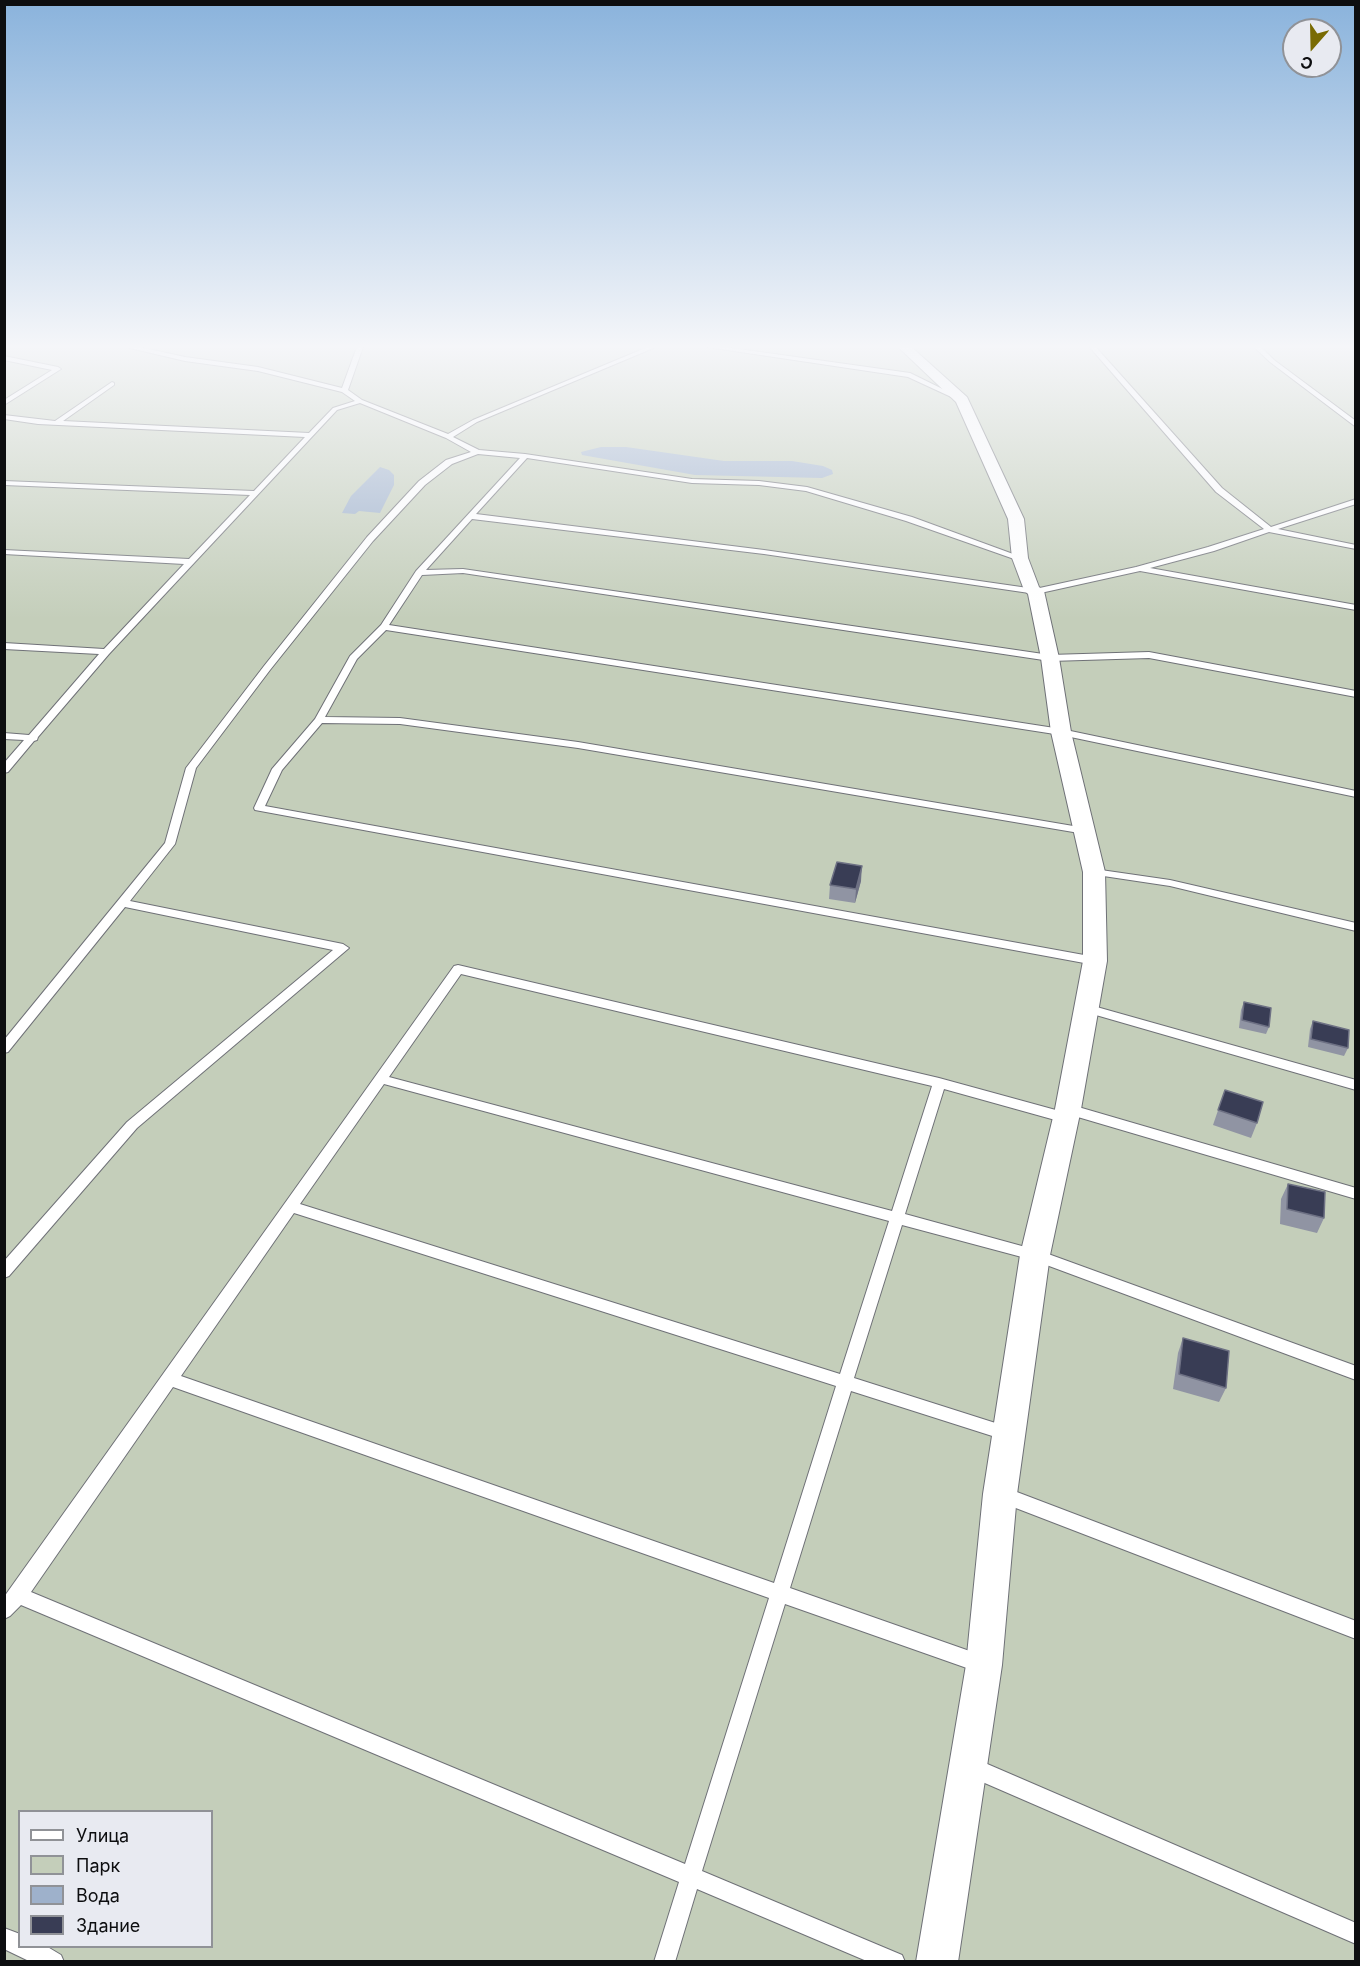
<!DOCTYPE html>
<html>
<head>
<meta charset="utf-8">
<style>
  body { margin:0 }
  #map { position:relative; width:1360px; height:1966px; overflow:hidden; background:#e8eaf1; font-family:Inter,sans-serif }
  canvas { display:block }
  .frame { position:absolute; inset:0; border:6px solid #0d0e10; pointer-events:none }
  .legend { position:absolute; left:18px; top:1810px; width:195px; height:138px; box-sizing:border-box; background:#e8eaf1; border:2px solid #909297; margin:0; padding:8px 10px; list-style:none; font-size:18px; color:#0d0e10 }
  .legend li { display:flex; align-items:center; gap:12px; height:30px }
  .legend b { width:30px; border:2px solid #909297 }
  .north { position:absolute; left:1282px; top:18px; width:60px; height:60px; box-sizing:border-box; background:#e8eaf1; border:2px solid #909297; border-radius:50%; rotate:200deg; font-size:16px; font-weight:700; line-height:24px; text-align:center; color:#0d0e10 }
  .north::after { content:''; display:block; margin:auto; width:21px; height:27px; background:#796b03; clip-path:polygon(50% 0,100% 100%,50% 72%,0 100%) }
</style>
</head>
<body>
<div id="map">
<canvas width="1360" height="1966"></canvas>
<div class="frame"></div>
<ul class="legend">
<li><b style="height:8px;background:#fff"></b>Улица</li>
<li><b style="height:16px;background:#c4ceba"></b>Парк</li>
<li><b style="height:16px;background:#9eb1cb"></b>Вода</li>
<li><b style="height:16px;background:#393d55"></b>Здание</li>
</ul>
<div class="north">С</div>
</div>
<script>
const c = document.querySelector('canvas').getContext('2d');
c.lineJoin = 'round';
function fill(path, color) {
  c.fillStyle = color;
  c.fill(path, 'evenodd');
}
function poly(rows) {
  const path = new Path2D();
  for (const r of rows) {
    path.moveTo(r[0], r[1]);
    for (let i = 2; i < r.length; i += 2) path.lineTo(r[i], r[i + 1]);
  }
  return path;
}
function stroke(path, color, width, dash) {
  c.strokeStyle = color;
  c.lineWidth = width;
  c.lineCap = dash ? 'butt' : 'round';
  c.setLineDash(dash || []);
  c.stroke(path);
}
fill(poly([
  [5,344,1355,344,1355,1961,5,1961],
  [20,1812,212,1812,212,1946,20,1946]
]), '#c4ceba');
fill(poly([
  [601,447,626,447,724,461,792,461,823,466,832,470,833,474,822,478,695,475,582,455,581,452],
  [380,467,389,470,394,475,394,485,380,513,359,511,355,514,342,513,351,496]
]), '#9eb1cb');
const lane = poly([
  [113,344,125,344,185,357,258,367,342,388,358,344,364,344,348,390,362,400,448,434,473,420,655,344,663,344,477,422,453,437,479,450,525,454,692,479,759,481,807,487,912,517,1024,558,1017,560,906,521,806,491,759,485,692,483,527,458,476,514,764,550,1035,589,1136,567,1208,547,1264,529,1216,492,1087,344,1093,344,1222,488,1271,527,1356,499,1356,504,1278,529,1356,545,1356,549,1269,532,1214,551,1150,568,1356,605,1356,610,1140,571,1036,594,764,554,472,519,426,570,463,569,1050,655,1149,652,1356,691,1356,697,1149,658,1050,661,463,573,422,575,389,625,1061,729,1356,791,1356,797,1061,735,386,630,357,659,325,717,400,718,578,742,1085,828,1090,831,1085,834,578,748,400,724,322,723,282,770,265,806,1095,957,1101,961,1095,965,255,810,254,808,272,769,315,719,350,656,381,625,416,571,520,458,478,454,452,464,425,485,373,541,270,670,196,768,175,844,130,901,343,944,349,948,137,1128,9,1276,4,1278,4,1261,127,1122,333,950,125,907,8,1052,4,1053,4,1040,165,843,186,768,264,666,367,537,419,481,446,460,471,452,446,438,360,403,337,410,109,654,38,737,37,740,34,741,8,772,4,773,4,763,24,740,4,739,4,733,29,735,99,654,4,649,4,643,104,649,184,564,4,554,4,550,189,559,250,495,4,485,4,481,254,491,305,437,38,424,4,419,4,415,55,421,112,382,114,383,114,385,63,421,309,433,333,408,355,401,342,392,258,371,185,361,113,344],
  [687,344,703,344,910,373,965,400,960,401,908,377,687,344],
  [1251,344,1258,344,1274,360,1356,421,1356,427,1270,362,1251,344],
  [4,356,58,367,61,369,4,405,4,400,52,370,4,360,4,356],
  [1094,869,1170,880,1356,923,1356,931,1170,886,1090,874,1089,872,1090,870,1094,869],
  [458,965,939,1078,1063,1112,1061,1109,1063,1106,1068,1104,1356,1188,1356,1199,1071,1115,1073,1118,1071,1121,1066,1123,944,1089,905,1214,1040,1251,1356,1366,1356,1380,1033,1260,902,1225,854,1378,1008,1427,1014,1429,1016,1434,1014,1439,1008,1441,851,1391,790,1588,981,1655,987,1658,990,1664,987,1670,981,1673,785,1604,702,1871,902,1955,905,1962,869,1962,697,1889,675,1962,654,1962,679,1882,21,1605,10,1616,4,1619,4,1597,454,966,458,965],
  [461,974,932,1086,892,1211,389,1077,461,974],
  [384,1084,889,1221,840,1374,300,1204,384,1084],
  [294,1213,836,1386,774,1583,181,1376,294,1213],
  [173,1387,769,1598,685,1864,31,1592,173,1387],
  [1086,1004,1356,1080,1356,1090,1082,1011,1080,1008,1082,1005,1086,1004],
  [1001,1486,1356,1621,1356,1639,995,1500,993,1494,995,1488,1001,1486],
  [971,1757,1356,1923,1356,1944,964,1774,961,1767,964,1760,971,1757],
  [4,1928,20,1934,20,1946,46,1946,61,1955,64,1962,31,1962,4,1949,4,1928]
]);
const street = poly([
  [895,344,908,344,967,397,1024,519,1028,558,1039,587,1044,591,1059,658,1071,732,1105,872,1107,961,1081,1109,1050,1255,1017,1494,1002,1665,958,1962,916,1962,966,1665,983,1494,1020,1255,1055,1109,1083,961,1083,872,1051,732,1041,658,1028,594,1024,590,1012,558,1008,519,956,402,895,344]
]);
stroke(lane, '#6f7177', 2);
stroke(street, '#6f7177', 2);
fill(lane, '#fff');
fill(street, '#fff');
fill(poly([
  [861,881,855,903,829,899,830,885],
  [1244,1002,1269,1027,1266,1034,1239,1028,1241,1010],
  [1313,1021,1348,1048,1344,1056,1308,1047,1310,1029],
  [1225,1090,1257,1123,1251,1138,1213,1125],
  [1288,1184,1324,1218,1317,1233,1280,1224,1281,1199],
  [1183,1338,1226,1388,1219,1402,1173,1389,1178,1353]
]), '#9094a3');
fill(poly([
  [862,866,861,881,855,903,856,889]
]), '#6e7184');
const building = poly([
  [837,862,862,866,856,889,830,885,837,862],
  [1244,1002,1271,1008,1269,1027,1242,1020,1244,1002],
  [1313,1021,1349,1030,1348,1048,1311,1039,1313,1021],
  [1225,1090,1263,1102,1257,1123,1218,1110,1225,1090],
  [1288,1184,1325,1192,1324,1218,1287,1209,1288,1184],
  [1183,1338,1229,1351,1226,1388,1179,1374,1183,1338]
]);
fill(building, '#393d55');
stroke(building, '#6e7184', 1.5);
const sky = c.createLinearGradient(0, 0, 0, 619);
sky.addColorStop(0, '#8ab3dc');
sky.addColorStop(0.56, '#f5f6f9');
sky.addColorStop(1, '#f5f6f900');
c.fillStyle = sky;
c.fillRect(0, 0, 1360, 619);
</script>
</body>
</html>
